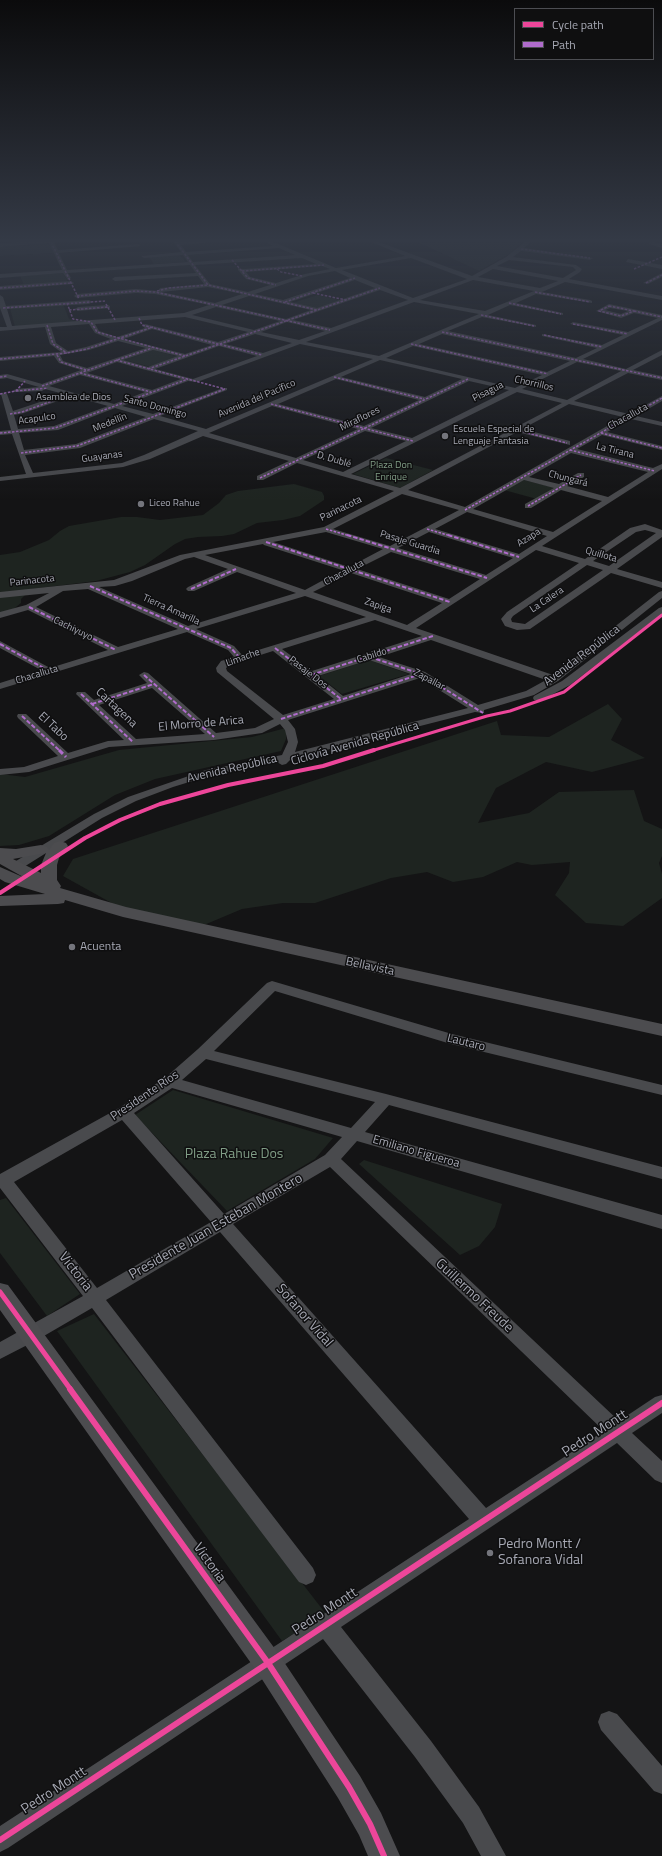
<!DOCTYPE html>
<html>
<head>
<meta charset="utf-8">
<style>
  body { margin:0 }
  #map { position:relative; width:662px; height:1856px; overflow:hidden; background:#141415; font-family:"Titillium Web",sans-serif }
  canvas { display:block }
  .legend { position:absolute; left:514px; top:8px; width:140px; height:52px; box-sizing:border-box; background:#0f0f10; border:1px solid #4c4d52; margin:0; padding:5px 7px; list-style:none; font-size:12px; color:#a7a9b4 }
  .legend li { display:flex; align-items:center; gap:8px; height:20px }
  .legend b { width:20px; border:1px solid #4c4d52 }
</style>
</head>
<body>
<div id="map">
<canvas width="662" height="1856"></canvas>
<ul class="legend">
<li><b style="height:5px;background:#ed469a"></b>Cycle path</li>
<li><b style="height:5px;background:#b06ccc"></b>Path</li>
</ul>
</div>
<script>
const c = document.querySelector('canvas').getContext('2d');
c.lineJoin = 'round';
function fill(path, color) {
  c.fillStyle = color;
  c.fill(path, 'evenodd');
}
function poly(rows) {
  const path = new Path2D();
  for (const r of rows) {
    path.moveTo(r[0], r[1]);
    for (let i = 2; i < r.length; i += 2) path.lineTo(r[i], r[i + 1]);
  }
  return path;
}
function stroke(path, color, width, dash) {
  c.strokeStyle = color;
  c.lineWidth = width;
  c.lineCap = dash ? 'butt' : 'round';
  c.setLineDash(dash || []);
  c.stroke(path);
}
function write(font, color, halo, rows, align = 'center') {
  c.font = font + ' "Titillium Web",sans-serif';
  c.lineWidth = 3;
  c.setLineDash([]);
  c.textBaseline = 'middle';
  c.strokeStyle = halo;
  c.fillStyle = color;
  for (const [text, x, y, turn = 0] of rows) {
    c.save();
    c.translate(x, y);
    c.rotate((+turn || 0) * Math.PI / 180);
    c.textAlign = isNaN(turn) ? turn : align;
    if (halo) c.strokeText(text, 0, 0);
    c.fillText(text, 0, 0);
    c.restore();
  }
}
fill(poly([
  [416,241,523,241,511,253,479,271],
  [50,244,54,253,0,256,0,247],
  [180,255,186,262,154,264,149,257],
  [63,273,68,282,24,285,20,276],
  [318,295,343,301,318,309,292,303],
  [63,304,69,319,80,322,15,327,10,308],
  [153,350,180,357,151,367,124,360],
  [386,458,433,470,400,488,353,474],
  [524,480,556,488,537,499,504,490],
  [294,484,322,492,324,496,324,500,300,516,283,520,257,523,234,534,222,536,198,537,185,539,175,544,145,565,130,572,96,581,31,589,21,599,21,603,11,611,0,613,0,555,20,552,49,540,60,531,69,526,121,517,137,517,160,520,203,515,219,503,226,495,238,491],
  [369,660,409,674,342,694,319,676],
  [608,704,622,719,611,740,645,758,592,772,546,762,496,788,478,823,529,813,559,792,634,790,644,821,662,829,662,856,659,863,662,874,662,898,623,926,586,923,555,895,569,873,570,862,532,865,517,862,483,877,453,882,427,872,391,878,315,903,283,903,242,909,204,925,117,906,63,876,73,859,497,721,501,735,549,737],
  [286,728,286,739,281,751,155,779,115,795,49,836,19,845,0,846,0,774,25,777,119,750,252,737],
  [173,1090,333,1138,315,1159,227,1211,135,1115],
  [364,1160,502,1204,495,1227,479,1246,460,1255,359,1164],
  [6,1198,80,1294,47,1316,0,1253,0,1200],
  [94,1314,326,1614,282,1641,57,1331]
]), '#1e2420');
fill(poly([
  [34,241,64,241,54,243,58,250,138,244,141,246,59,253,67,270,188,262,183,255,144,258,141,256,181,252,173,241,221,241,181,245,186,252,273,246,264,241,271,241,336,268,405,256,369,241,376,241,472,276,506,257,526,241,532,241,524,248,593,258,590,260,521,251,513,257,576,265,582,269,580,272,569,279,662,296,662,300,565,282,542,292,590,300,592,301,592,303,536,294,516,303,563,313,563,315,510,305,488,315,536,325,536,327,482,317,448,331,576,358,597,348,542,336,542,334,602,345,623,335,570,324,573,322,628,332,658,318,634,313,621,318,596,311,609,304,662,315,662,320,583,359,626,369,662,350,662,355,633,370,662,376,662,380,628,373,574,401,629,414,662,396,662,401,636,416,662,422,662,426,631,419,607,432,662,446,662,450,602,435,577,449,653,468,662,464,662,469,542,546,585,559,630,528,645,524,662,530,662,537,617,569,662,582,662,588,611,573,530,629,517,630,505,626,501,619,507,612,579,563,536,550,416,628,553,675,659,592,662,591,662,598,558,681,534,695,484,710,484,713,475,712,291,759,286,764,282,765,277,762,212,775,173,787,136,801,102,818,19,870,11,870,9,867,11,864,94,814,128,797,206,770,282,755,288,742,285,730,280,724,262,733,214,740,109,747,29,772,0,775,0,769,24,767,58,756,18,718,17,716,18,714,26,714,68,753,108,741,124,740,76,694,77,692,85,692,94,700,147,683,139,675,144,672,148,673,216,733,255,728,274,719,217,672,216,668,221,661,234,657,228,650,187,632,0,689,0,683,41,670,0,648,0,641,50,668,108,650,28,610,0,618,0,612,26,605,49,593,0,598,0,592,114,580,180,555,324,527,394,491,297,463,263,480,257,480,257,476,289,461,203,436,150,459,123,467,0,481,0,477,26,474,12,434,0,435,0,431,11,430,1,394,2,393,7,394,13,411,64,394,45,389,42,391,14,392,14,390,16,389,39,387,7,378,0,379,0,375,7,374,42,384,81,370,59,363,54,356,0,361,0,357,61,352,50,344,45,327,0,331,0,327,7,327,0,308,0,295,3,297,6,306,89,300,92,302,89,304,7,309,12,326,184,313,209,305,155,294,136,293,77,298,74,296,77,294,136,289,159,291,159,289,161,288,204,284,198,276,115,281,112,279,115,277,196,273,190,265,68,273,71,278,68,280,63,273,0,278,0,274,62,270,49,243,0,247,0,243,34,241],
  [279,248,295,255,193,262,188,255,279,248],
  [302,258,316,264,243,269,238,268,238,270,246,279,270,285,248,292,210,284,195,265,302,258],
  [411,258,467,279,413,298,342,270,411,258],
  [509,260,573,267,576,270,563,278,497,266,509,260],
  [322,266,330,269,305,274,276,283,250,277,246,272,322,266],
  [493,269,558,281,540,288,478,277,493,269],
  [335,271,350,278,283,300,255,294,308,276,335,271],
  [355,280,375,288,317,308,290,302,355,280],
  [473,280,534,291,485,311,420,300,473,280],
  [208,287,242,294,215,303,161,292,208,287],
  [380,290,408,300,331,328,293,320,380,290],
  [249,296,311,310,286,319,222,305,249,296],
  [414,302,479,314,379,356,306,342,414,302],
  [216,307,280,321,254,330,192,315,216,307],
  [610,308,628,311,621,314,605,310,610,308],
  [185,317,248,332,218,342,145,324,142,326,145,328,117,337,99,331,95,324,185,317],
  [287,322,325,331,299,340,261,332,287,322],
  [89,324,95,333,111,339,86,347,68,351,56,343,51,327,89,324],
  [152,329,212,345,185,354,124,339,152,329],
  [255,334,292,343,263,353,225,344,255,334],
  [442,334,570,361,547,372,419,344,442,334],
  [118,341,146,348,87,368,63,361,60,355,89,350,118,341],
  [300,344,373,359,206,429,160,416,227,390,227,388,223,388,153,414,122,406,188,381,197,382,300,344],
  [219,346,257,356,193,379,155,369,219,346],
  [413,346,542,375,515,388,386,358,413,346],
  [153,350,178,356,148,367,123,360,153,350],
  [380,360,462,379,425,397,341,377,380,360],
  [117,362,146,370,181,379,152,390,87,373,117,362],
  [577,362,621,371,567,400,522,389,577,362],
  [80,375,145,392,114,404,49,386,80,375],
  [336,379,419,400,364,426,278,404,336,379],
  [469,381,509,390,412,438,371,428,469,381],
  [517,392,562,403,400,488,351,474,517,392],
  [72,396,108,406,54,426,18,429,14,415,24,413,72,396],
  [569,404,623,417,465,507,408,490,517,432,570,445,570,441,522,429,569,404],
  [272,406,358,429,296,458,209,433,272,406],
  [115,408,146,417,76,444,24,450,19,433,58,430,115,408],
  [154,419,198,431,144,455,122,463,33,473,25,455,80,448,154,419],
  [365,431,406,441,343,472,303,460,365,431],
  [571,453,648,472,608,497,567,486,584,477,584,473,578,473,559,484,529,477,571,453],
  [524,480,554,488,525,504,525,508,531,508,561,490,602,501,553,532,473,509,524,480],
  [402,494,459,510,390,546,333,529,402,494],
  [467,512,547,536,519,554,435,529,467,512],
  [645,530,656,533,609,566,593,561,636,532,645,530],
  [326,532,383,549,349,567,273,542,326,532],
  [429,532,513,558,486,575,398,548,429,532],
  [263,544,264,545,342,570,305,590,205,555,263,544],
  [391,552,480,579,449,599,357,569,391,552],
  [194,557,228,569,188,587,186,589,188,591,194,591,237,572,296,593,188,626,99,587,115,586,132,581,185,559,194,557],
  [587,565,603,570,525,624,512,622,511,619,513,616,587,565],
  [351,573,442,603,407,625,313,592,351,573],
  [88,589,178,629,118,647,36,607,63,591,88,589],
  [305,596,366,617,242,655,234,646,196,629,305,596],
  [375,620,422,636,312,671,282,649,375,620],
  [431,640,546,680,526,691,478,705,425,672,379,657,431,640],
  [273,651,334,699,283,715,227,671,226,668,229,665,273,651],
  [369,660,411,674,343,696,318,676,369,660],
  [420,678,468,708,295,752,298,742,295,729,288,720,420,678],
  [152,688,205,734,136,739,99,705,152,688],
  [651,241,662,244,662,248,649,244,651,241],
  [628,259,662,265,662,269,626,262,628,259],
  [662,273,662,277,648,284,643,283,662,273],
  [71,281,74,283,73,284,0,290,0,286,71,281],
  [108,305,110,306,110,308,78,311,75,309,78,307,108,305],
  [662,607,662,614,570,685,542,700,534,700,533,698,534,696,562,681,659,608,662,607],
  [272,981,452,1034,662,1085,662,1095,451,1044,275,991,214,1051,386,1094,662,1167,662,1179,389,1105,365,1132,662,1215,662,1229,357,1141,341,1159,619,1421,655,1397,662,1395,662,1413,632,1433,662,1461,662,1483,655,1480,617,1443,341,1627,431,1741,479,1807,506,1856,481,1856,463,1823,415,1757,323,1639,8,1848,0,1852,0,1826,469,1519,220,1232,106,1300,313,1568,316,1575,313,1582,306,1585,299,1582,92,1308,37,1340,0,1359,0,1342,83,1296,0,1188,0,1174,119,1108,165,1078,198,1049,267,983,272,981],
  [206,1059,375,1102,351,1128,182,1080,206,1059],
  [172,1088,342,1137,325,1155,224,1214,134,1113,172,1088],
  [122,1120,211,1222,97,1288,14,1182,122,1120],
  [330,1167,604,1431,486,1508,233,1224,330,1167],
  [609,1711,617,1714,662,1766,662,1794,654,1791,601,1730,598,1722,601,1714,609,1711]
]), '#494a4d');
fill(poly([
  [60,841,66,843,68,846,59,858,57,865,57,880,61,886,60,888,126,907,662,1024,662,1036,123,917,65,900,64,903,58,904,0,906,0,896,45,894,5,882,0,879,0,867,25,878,0,864,0,848,16,849,41,845,47,847,49,850,54,843,60,841],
  [46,853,41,865,41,873,13,859,46,853],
  [0,1283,8,1285,278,1653,360,1776,381,1813,400,1856,368,1856,359,1835,338,1798,258,1673,0,1310,0,1283]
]), '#4c4c4f');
stroke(poly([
  [175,241,208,285,317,310],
  [51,242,79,299],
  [521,249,590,258],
  [232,260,248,278,276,285],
  [277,269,281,272,302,276],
  [634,269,662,257],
  [242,271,324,265],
  [646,283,662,275],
  [0,288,71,283],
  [157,291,169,288,208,285],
  [535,292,590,302],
  [313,293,346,300],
  [77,296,136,291,155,292,330,330],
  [285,302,355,278],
  [67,303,73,319,91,322,97,332,185,356],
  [509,303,561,314],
  [106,304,115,320],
  [609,306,634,311,621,316,599,311,609,306],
  [3,308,105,301],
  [69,310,108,307],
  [634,311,662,317],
  [481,315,534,326],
  [139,318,142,325,262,355],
  [573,324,628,334],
  [47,325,53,344,67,353],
  [442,332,662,378],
  [544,335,602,347],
  [411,344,548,374],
  [57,355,61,362,86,370],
  [0,359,67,353,87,349,153,327],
  [116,360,225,389],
  [148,369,380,288],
  [80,373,151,392],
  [0,377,7,376],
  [334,377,424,399],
  [42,386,152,348],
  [16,391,48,388],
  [0,394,16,391,25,381],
  [271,404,413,441],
  [10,414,22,412,71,394],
  [516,430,567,443],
  [0,433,55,428,188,379],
  [601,433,662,448],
  [570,450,655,471],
  [21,453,77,446,225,389],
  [260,478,468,379],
  [528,506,581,475],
  [465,510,662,398],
  [326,529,350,536],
  [427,529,451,536]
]), '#b06ccc', 1.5, [2.5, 1.5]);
stroke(poly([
  [347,535,487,578],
  [448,535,519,557],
  [266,542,450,602],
  [90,586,231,648,240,658],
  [191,589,236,569],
  [29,607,116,650],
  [0,644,49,671],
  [275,648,341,699],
  [370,657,421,674,483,713],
  [144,675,214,737],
  [311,675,433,636],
  [81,694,133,742],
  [92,704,154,684],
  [22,716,60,751],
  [281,719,421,674]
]), '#b06ccc', 2, [4.5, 2]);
stroke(poly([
  [59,750,66,757]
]), '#b06ccc', 3, [5.5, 3]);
stroke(poly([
  [371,751,487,716,510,711,564,692,662,615]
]), '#ed469a', 3);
stroke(poly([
  [0,893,85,838,120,820,160,804,228,785,323,766,374,750]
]), '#ed469a', 4);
stroke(poly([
  [0,1292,71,1390]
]), '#ed469a', 5);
stroke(poly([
  [70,1389,268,1663,349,1787,370,1824,384,1856],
  [0,1840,662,1403]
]), '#ed469a', 6);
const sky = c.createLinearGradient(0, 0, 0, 501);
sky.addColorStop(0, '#0b0b0c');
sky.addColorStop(0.48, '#343a46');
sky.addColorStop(1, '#343a4600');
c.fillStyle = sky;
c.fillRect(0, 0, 662, 501);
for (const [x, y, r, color] of [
  [28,398,4,"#74757c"],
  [445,436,4,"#74757c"],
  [141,504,4,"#74757c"],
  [72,947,4,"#74757c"],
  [490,1553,4,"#74757c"]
]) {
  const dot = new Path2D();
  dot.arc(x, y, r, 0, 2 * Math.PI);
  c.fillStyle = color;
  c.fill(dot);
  stroke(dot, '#0f0f10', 1.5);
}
write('10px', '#a7a9b4', '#0f0f10', [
  ["Chorrillos",534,384,13],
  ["Pisagua",488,392,-26],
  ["Avenida del Pacífico",257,399,-23],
  ["Santo Domingo",155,407,15],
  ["Chacalluta",628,417,-29],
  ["Acapulco",37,419,-8],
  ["Miraflores",360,419,-26],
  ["Medellín",110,423,-22],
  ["La Tirana",615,451,14],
  ["Guayanas",102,457,-8],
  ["D. Dublé",334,460,16],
  ["Chungará",568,479,14],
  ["Parinacota",341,509,-26],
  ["Azapa",529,538,-33],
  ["Pasaje Guardia",410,543,17],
  ["Quillota",601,555,16],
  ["Chacalluta",344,573,-28],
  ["Parinacota",32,581,-6],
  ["La Calera",547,600,-34],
  ["Zapiga",378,606,19],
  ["Tierra Amarilla",171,610,24],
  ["Cachiyuyo",73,629,26],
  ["Cabildo",372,656,-18],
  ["Limache",243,658,-20],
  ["Pasaje Dos",308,673,38],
  ["Chacalluta",37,675,-17],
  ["Zapallar",429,680,28]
]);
write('10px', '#a7a9b4', '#0f0f10', [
  ["Asamblea de Dios",36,398],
  ["Escuela Especial de",453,430],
  ["Lenguaje Fantasia",453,442],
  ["Liceo Rahue",149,504]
], 'left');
write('10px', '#809d86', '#0f0f10', [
  ["Plaza Don",391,466],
  ["Enrique",391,478]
]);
write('12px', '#a7a9b4', '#0f0f10', [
  ["Avenida República",582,656,-37],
  ["Cartagena",116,708,43],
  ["El Morro de Arica",201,724,-5],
  ["El Tabo",53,727,43],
  ["Ciclovía Avenida República",355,744,-16],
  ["Avenida República",232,769,-13],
  ["Bellavista",370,967,12],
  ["Lautaro",466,1043,14],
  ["Presidente Ríos",145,1096,-34],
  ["Emiliano Figueroa",416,1152,16]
]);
write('12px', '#a7a9b4', '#0f0f10', [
  ["Acuenta",80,947]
], 'left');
write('14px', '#809d86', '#0f0f10', [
  ["Plaza Rahue Dos",234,1155]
]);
write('14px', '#a7a9b4', '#0f0f10', [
  ["Presidente Juan Esteban Montero",216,1227,-30],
  ["Victoria",75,1272,52],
  ["Guillermo Freude",474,1296,43],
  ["Sofanor Vidal",304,1316,49],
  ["Pedro Montt",595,1434,-33],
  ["Victoria",209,1563,54],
  ["Pedro Montt",325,1612,-33],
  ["Pedro Montt",54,1791,-33]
]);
write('14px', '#a7a9b4', '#0f0f10', [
  ["Pedro Montt /",498,1545],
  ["Sofanora Vidal",498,1561]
], 'left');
</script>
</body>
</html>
